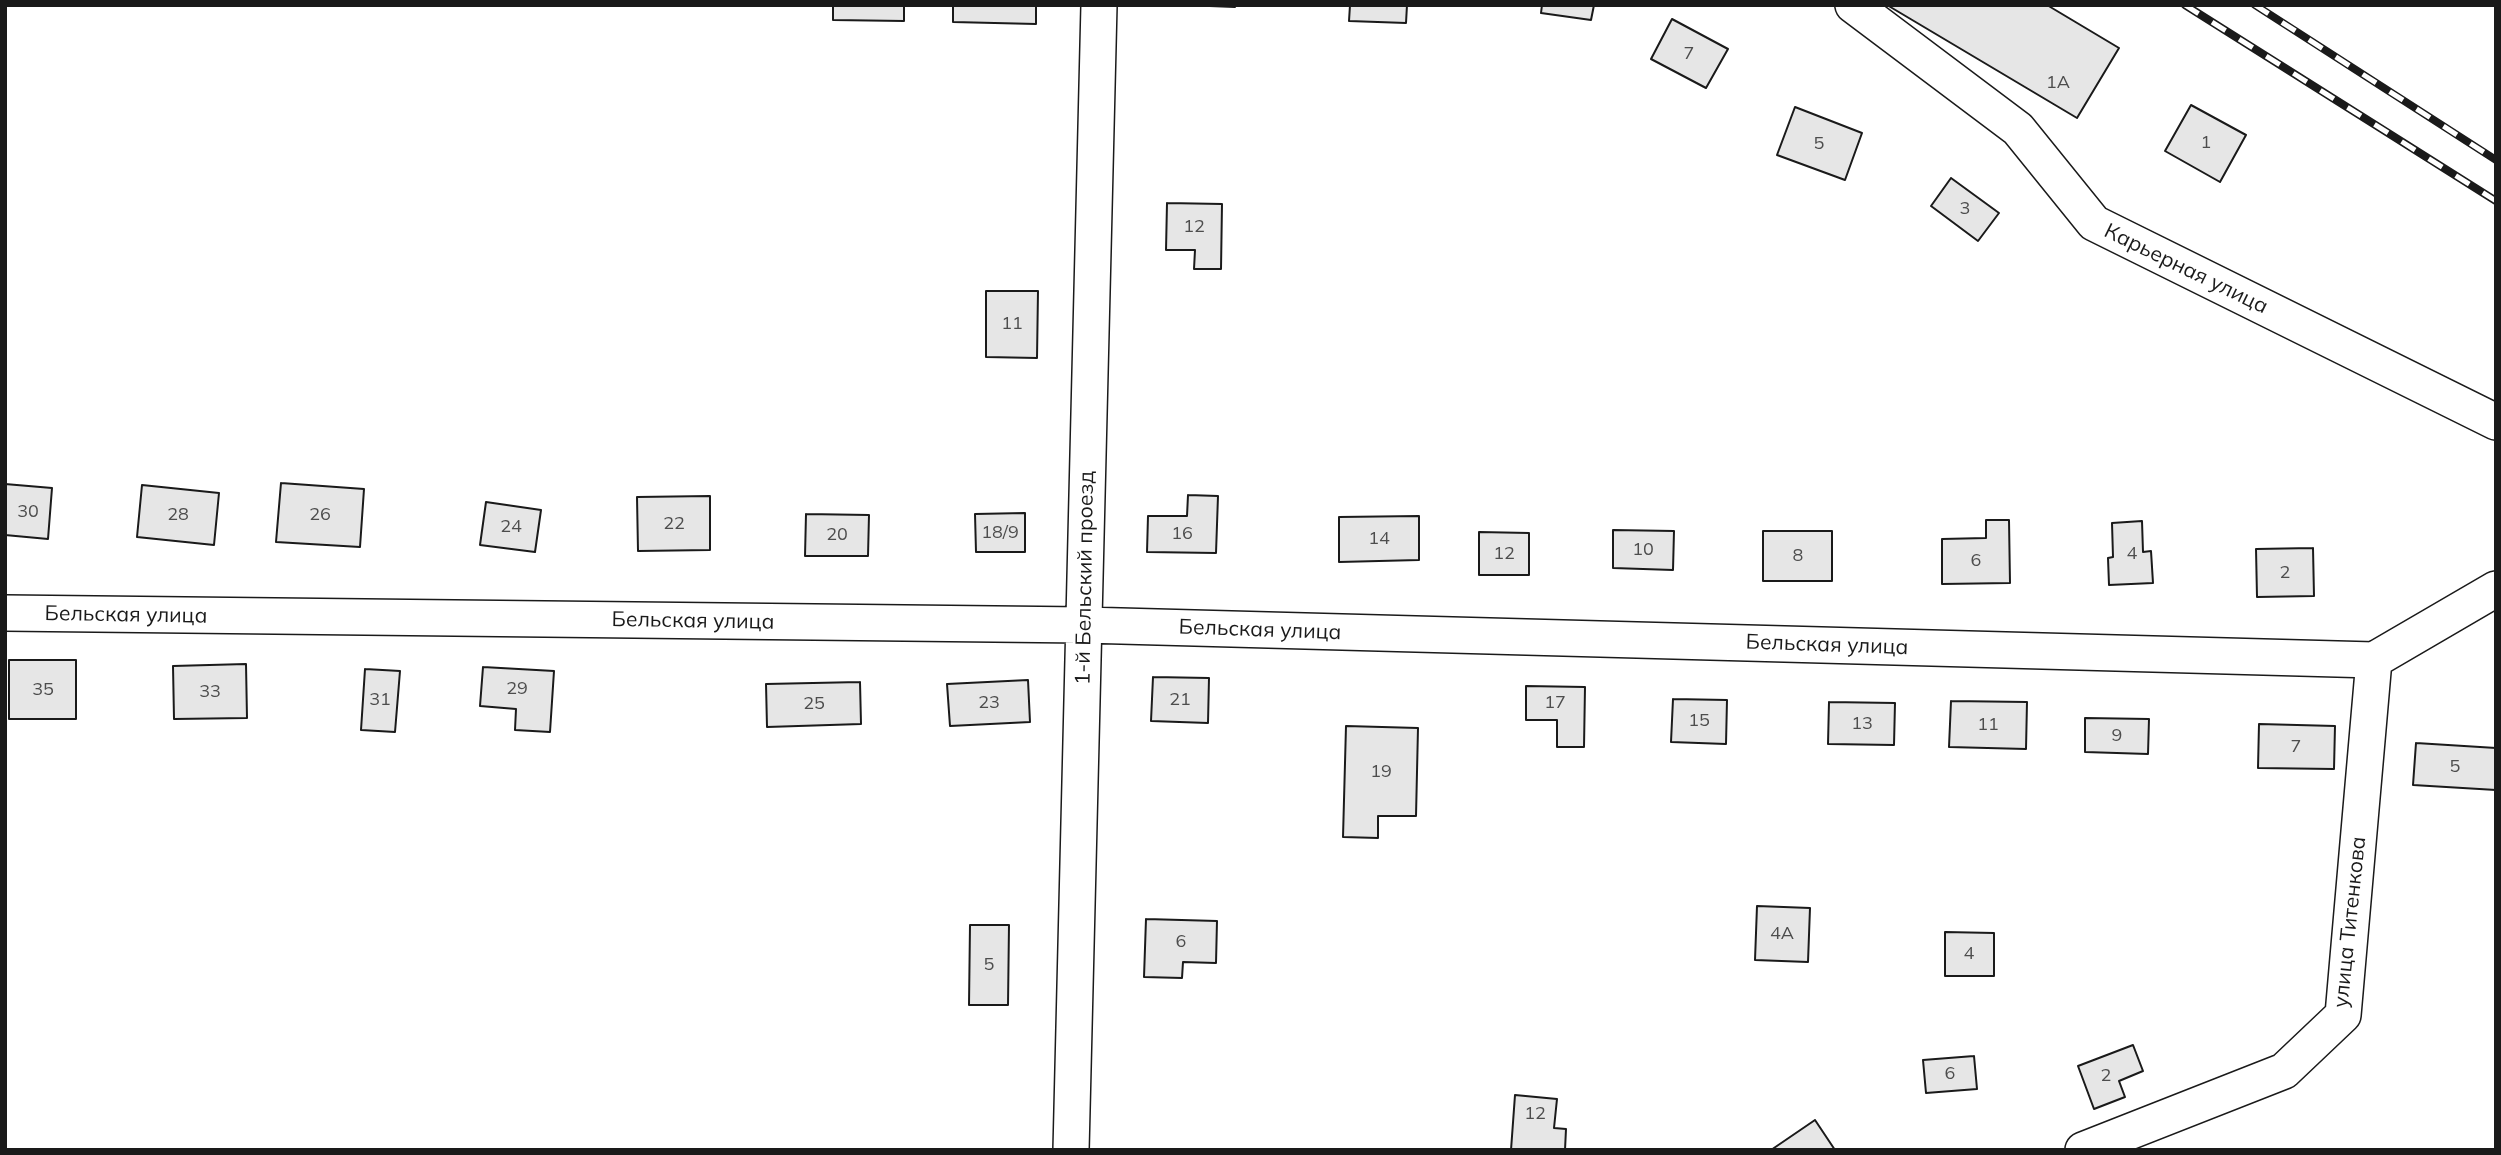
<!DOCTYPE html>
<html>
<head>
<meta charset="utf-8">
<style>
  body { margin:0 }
  #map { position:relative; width:2501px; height:1155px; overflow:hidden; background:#fff; font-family:Mulish,sans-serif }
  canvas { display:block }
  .frame { position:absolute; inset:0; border:7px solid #1a1a1a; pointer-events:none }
</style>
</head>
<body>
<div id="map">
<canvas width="2501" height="1155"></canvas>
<div class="frame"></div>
</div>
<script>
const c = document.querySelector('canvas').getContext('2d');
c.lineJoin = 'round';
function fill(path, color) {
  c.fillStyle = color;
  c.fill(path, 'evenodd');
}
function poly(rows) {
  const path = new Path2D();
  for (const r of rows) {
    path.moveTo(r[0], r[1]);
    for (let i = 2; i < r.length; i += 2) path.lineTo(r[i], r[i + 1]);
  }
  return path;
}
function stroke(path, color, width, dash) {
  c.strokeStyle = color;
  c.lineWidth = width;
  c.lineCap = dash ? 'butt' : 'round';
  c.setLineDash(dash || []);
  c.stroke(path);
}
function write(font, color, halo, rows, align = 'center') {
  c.font = font + ' Mulish,sans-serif';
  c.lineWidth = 5;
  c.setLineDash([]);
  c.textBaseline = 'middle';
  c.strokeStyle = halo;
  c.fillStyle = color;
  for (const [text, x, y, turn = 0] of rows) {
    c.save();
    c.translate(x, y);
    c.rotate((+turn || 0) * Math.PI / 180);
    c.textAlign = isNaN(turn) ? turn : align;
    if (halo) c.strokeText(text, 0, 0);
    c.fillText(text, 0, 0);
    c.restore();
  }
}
const building = poly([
  [833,5,904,5,904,21,833,20,833,5],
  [953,5,1036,5,1036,24,953,22,953,5],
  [1184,5,1235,5,1235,7,1184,5],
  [1350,5,1407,5,1406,23,1349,21,1350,5],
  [1542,5,1594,5,1591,20,1541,13,1542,5],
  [1887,5,2047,5,2119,48,2077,118,1887,5],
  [1672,19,1728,49,1706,88,1651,59,1672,19],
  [2191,105,2246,135,2220,182,2165,151,2191,105],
  [1795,107,1862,133,1845,180,1777,155,1795,107],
  [1951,178,1999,213,1978,241,1931,206,1951,178],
  [1167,203,1222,204,1221,269,1194,269,1195,250,1166,250,1167,203],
  [986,291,1038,291,1037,358,986,357,986,291],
  [281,483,364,489,360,547,276,542,281,483],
  [5,484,52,488,48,539,5,535,5,484],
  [142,485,219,493,214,545,137,537,142,485],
  [1188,495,1218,496,1216,553,1147,552,1148,516,1187,516,1188,495],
  [710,496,710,550,638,551,637,497,710,496],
  [486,502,541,510,535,552,480,545,486,502],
  [1025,513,1025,552,976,552,975,514,1025,513],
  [806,514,869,515,868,556,805,556,806,514],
  [1419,516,1419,560,1339,562,1339,517,1419,516],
  [1986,520,2009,520,2010,583,1942,584,1942,539,1986,538,1986,520],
  [2142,521,2143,552,2151,551,2153,583,2109,585,2108,558,2113,557,2112,523,2142,521],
  [1613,530,1674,531,1673,570,1613,568,1613,530],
  [1763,531,1832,531,1832,581,1763,581,1763,531],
  [1479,532,1529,533,1529,575,1479,575,1479,532],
  [2313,548,2314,596,2257,597,2256,549,2313,548],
  [9,660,76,660,76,719,9,719,9,660],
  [246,664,247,718,174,719,173,666,246,664],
  [483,667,554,671,550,732,515,730,516,709,480,706,483,667],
  [365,669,400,671,395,732,361,730,365,669],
  [1153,677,1209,678,1208,723,1151,721,1153,677],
  [1028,680,1030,722,950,726,947,684,1028,680],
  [860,682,861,724,767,727,766,684,860,682],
  [1526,686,1585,687,1584,747,1557,747,1557,720,1526,720,1526,686],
  [1673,699,1727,700,1726,744,1671,742,1673,699],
  [1951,701,2027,702,2026,749,1949,747,1951,701],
  [1829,702,1895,703,1894,745,1828,744,1829,702],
  [2085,718,2149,719,2148,754,2085,752,2085,718],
  [2259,724,2335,726,2334,769,2258,768,2259,724],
  [1346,726,1418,728,1416,816,1378,816,1378,838,1343,837,1346,726],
  [2416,743,2496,748,2496,790,2413,785,2416,743],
  [1757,906,1810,908,1808,962,1755,960,1757,906],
  [1146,919,1217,921,1216,963,1183,962,1182,978,1144,977,1146,919],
  [970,925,1009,925,1008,1005,969,1005,970,925],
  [1945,932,1994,933,1994,976,1945,976,1945,932],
  [2133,1045,2143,1071,2119,1081,2125,1097,2094,1109,2078,1066,2133,1045],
  [1974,1056,1977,1089,1926,1093,1923,1060,1974,1056],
  [1515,1095,1557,1099,1554,1128,1566,1129,1565,1150,1511,1150,1515,1095],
  [1815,1120,1835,1150,1771,1150,1815,1120]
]);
fill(building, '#e6e6e6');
stroke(building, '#1a1a1a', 2);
const street = poly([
  [1853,5,2018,129,2094,223,2496,422],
  [5,613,1084,625,2374,660,2496,589],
  [1071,1150,1099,5],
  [2083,1150,2284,1071,2343,1015,2374,660]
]);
stroke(street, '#1a1a1a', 38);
stroke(street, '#fff', 35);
const rail = poly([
  [2185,5,2496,201],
  [2255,5,2496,160]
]);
stroke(rail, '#1a1a1a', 8);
stroke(rail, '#fff', 5, [16]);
write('18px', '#4d4d4d', null, [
  ["7",1689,54],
  ["1А",2058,83],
  ["1",2206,143],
  ["5",1819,144],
  ["3",1965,209],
  ["12",1194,227],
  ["11",1012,324],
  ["30",28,512],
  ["28",178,515],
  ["26",320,515],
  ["22",674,524],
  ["24",511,527],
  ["18/9",1000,533],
  ["16",1182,534],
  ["20",837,535],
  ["14",1379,539],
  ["10",1643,550],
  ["12",1504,554],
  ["4",2132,554],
  ["8",1798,556],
  ["6",1976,561],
  ["2",2285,573],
  ["29",517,689],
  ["35",43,690],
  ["33",210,692],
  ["31",380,700],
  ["21",1180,700],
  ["23",989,703],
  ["17",1555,703],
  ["25",814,704],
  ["15",1699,721],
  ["13",1862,724],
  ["11",1988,725],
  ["9",2117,736],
  ["7",2296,747],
  ["5",2455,767],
  ["19",1381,772],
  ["4А",1782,934],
  ["6",1181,942],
  ["4",1969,954],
  ["5",989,965],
  ["6",1950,1074],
  ["2",2106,1076],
  ["12",1535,1114]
]);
write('21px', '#1a1a1a', '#fff', [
  ["Карьерная улица",2186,269,26],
  ["1-й Бельский проезд",1085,578,-89],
  ["Бельская улица",126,615,1],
  ["Бельская улица",693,621,1],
  ["Бельская улица",1260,630,2],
  ["Бельская улица",1827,645,2],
  ["улица Титенкова",2350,922,-84]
]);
</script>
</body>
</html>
